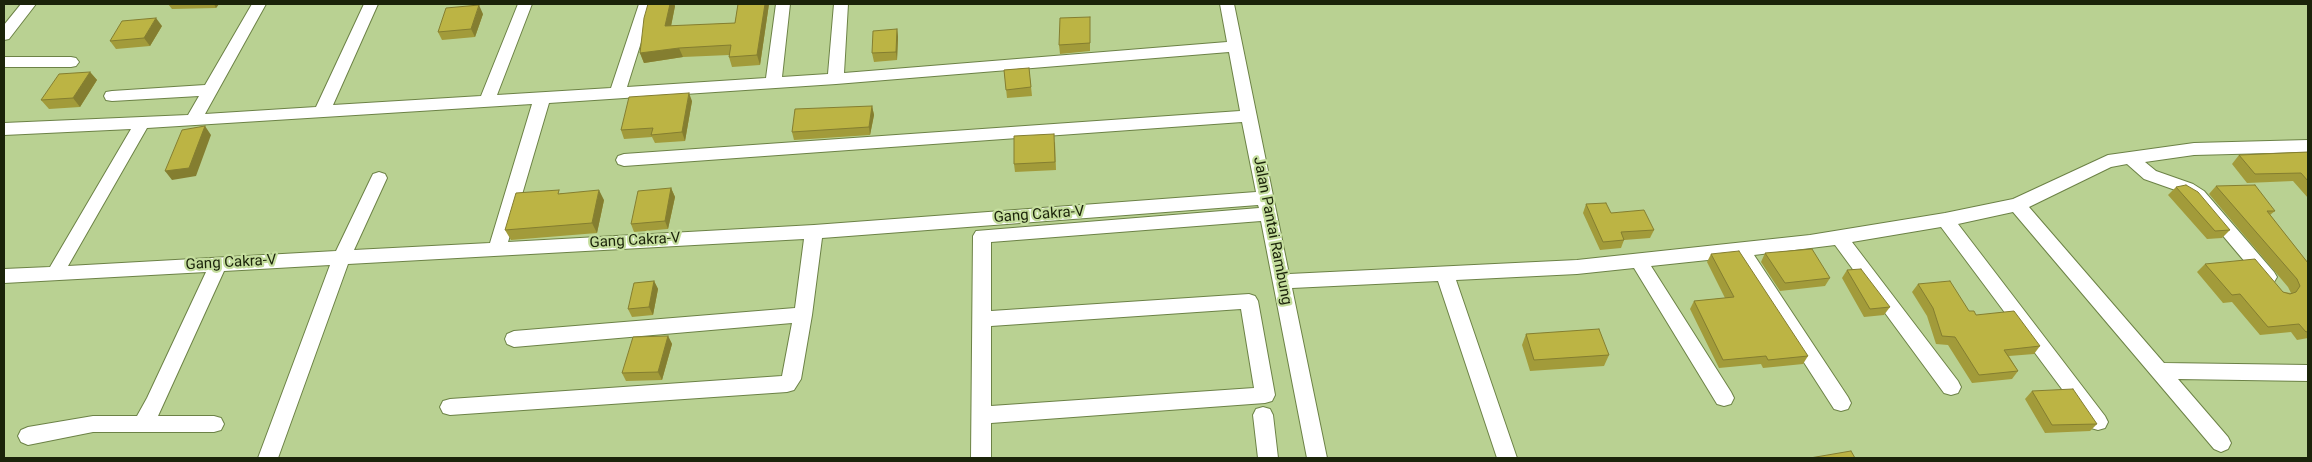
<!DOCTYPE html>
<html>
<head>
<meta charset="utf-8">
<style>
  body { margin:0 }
  #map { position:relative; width:2312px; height:462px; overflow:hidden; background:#b9d192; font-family:Roboto,sans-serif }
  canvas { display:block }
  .frame { position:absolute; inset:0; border:5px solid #1b230a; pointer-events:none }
</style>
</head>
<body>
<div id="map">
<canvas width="2312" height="462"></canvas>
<div class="frame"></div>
</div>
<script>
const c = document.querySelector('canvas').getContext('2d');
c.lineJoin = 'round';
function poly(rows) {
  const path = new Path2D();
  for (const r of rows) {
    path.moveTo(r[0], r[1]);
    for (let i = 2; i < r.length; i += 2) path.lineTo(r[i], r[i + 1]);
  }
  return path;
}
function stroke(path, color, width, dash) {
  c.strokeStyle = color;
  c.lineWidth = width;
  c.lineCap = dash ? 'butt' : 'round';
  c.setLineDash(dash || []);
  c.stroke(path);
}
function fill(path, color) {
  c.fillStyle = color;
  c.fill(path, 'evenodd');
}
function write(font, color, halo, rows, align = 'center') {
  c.font = font + ' Roboto,sans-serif';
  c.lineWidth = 4.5;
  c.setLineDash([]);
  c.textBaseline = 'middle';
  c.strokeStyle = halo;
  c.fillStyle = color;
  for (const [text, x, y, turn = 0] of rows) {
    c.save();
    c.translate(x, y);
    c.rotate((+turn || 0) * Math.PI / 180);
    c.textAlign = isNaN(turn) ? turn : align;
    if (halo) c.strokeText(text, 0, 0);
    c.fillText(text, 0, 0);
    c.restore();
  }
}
const minor = poly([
  [21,4,36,4,9,39,4,40,4,25,21,4],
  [252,4,266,4,205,114,316,107,364,4,378,4,333,105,481,96,518,4,532,4,497,95,611,88,639,4,653,4,627,87,766,78,776,4,790,4,782,77,828,74,834,4,848,4,844,73,1227,42,1220,4,1234,4,1289,274,1577,260,1810,235,1945,213,2013,199,2108,155,2194,143,2308,140,2308,152,2194,155,2145,162,2156,171,2193,184,2204,191,2274,272,2277,277,2274,282,2268,284,2262,282,2192,199,2181,192,2144,179,2127,164,2111,167,2029,207,2164,363,2308,365,2308,381,2178,379,2228,437,2231,443,2228,449,2221,452,2214,449,2013,212,1958,224,2105,416,2108,422,2105,428,2098,430,2091,428,1941,227,1852,242,1958,381,1961,387,1958,393,1951,395,1944,393,1835,245,1754,255,1848,397,1851,403,1848,409,1841,411,1834,409,1736,257,1651,266,1731,392,1734,398,1731,404,1724,406,1717,404,1634,268,1577,274,1456,280,1517,458,1497,458,1438,281,1292,288,1327,458,1307,458,1261,221,991,242,991,311,1249,294,1255,296,1258,301,1275,395,1272,401,1265,403,991,423,991,458,971,458,973,236,976,231,1259,208,1258,205,822,238,812,315,801,379,794,390,787,392,450,415,443,413,440,407,443,401,450,399,782,376,792,323,514,347,507,344,505,339,507,334,514,331,795,308,804,239,348,264,278,458,258,458,330,265,224,271,158,416,214,416,221,418,224,424,221,430,214,432,93,432,28,445,21,442,18,436,21,430,28,427,93,416,137,416,147,398,206,272,4,283,4,269,50,267,131,129,4,135,4,123,188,115,199,96,112,101,106,100,104,96,106,92,112,91,205,85,252,4],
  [1229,52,1240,111,624,154,618,156,616,160,618,164,624,166,1242,122,1256,192,814,225,508,242,549,103,836,84,1229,52],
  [532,104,490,243,354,250,387,178,385,174,379,172,373,174,371,178,336,251,68,266,147,128,532,104],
  [1241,309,1254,388,991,406,991,326,1241,309],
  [4,57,71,57,76,58,79,62,76,66,71,67,4,67,4,57],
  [1263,407,1270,409,1273,415,1278,458,1258,458,1253,415,1256,409,1263,407]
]);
stroke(minor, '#6c8246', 2);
fill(minor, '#fff');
fill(poly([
  [168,4,219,4,216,8,172,9],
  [648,4,674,4,675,6,671,26,735,23,738,4,769,4,760,65,732,67,729,57,729,55,683,57,644,63,640,53],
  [483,14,475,37,442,40,438,32],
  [1090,25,1090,51,1060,54,1059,45],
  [162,26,150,46,116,49,110,41],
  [897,29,898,37,897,60,874,62,872,53],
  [1029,68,1032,96,1007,98,1004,70],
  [90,72,97,80,80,107,49,109,41,100],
  [692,101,685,141,655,143,652,137,624,139,621,130],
  [872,106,874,115,870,135,794,140,792,132],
  [1055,142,1056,170,1015,172,1014,164],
  [2308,152,2308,198,2293,181,2247,183,2232,164,2239,155],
  [2216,186,2275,211,2270,215,2308,263,2308,338,2297,340,2291,332,2260,335,2232,302,2223,303,2197,272,2205,264,2283,292,2291,293,2288,287,2209,194],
  [2176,187,2230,230,2222,238,2207,239,2168,195],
  [671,188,675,197,668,229,634,232,631,224],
  [561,193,604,200,597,233,511,240,505,230],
  [1586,204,1611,213,1654,230,1650,238,1624,240,1621,248,1600,250,1583,213],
  [1765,253,1830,278,1825,286,1780,291,1761,262],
  [1711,254,1808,356,1803,364,1763,368,1761,364,1719,368,1690,309,1694,301,1725,298,1707,262],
  [1847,270,1890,307,1884,315,1864,317,1842,278],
  [654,281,658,289,653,315,632,317,628,309],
  [1918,284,1976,315,2040,346,2034,354,2009,356,2018,371,2012,379,1972,383,1948,345,1936,344,1927,316,1912,292],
  [1526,334,1609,355,1604,366,1530,371,1522,345],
  [668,336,672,344,662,380,626,381,622,373],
  [2032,391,2097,424,2090,431,2045,433,2025,399]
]), '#a29b3a');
fill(poly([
  [214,4,219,4,216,8],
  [670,4,674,4,675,6,669,36,665,26],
  [765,4,769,4,760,65,757,55],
  [479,5,483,14,475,37,471,29],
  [156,18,162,26,150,46,144,38],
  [897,29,898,37,897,60,896,52],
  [679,48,683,57,644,63,640,53],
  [90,72,97,80,80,107,73,98],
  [689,93,692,101,685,141,682,132],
  [872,106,874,115,870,135,869,127],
  [205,126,211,135,196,176,172,180,165,171],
  [671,188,675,197,668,229,665,221],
  [599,190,604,200,597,233,592,223],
  [654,281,658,289,653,315,649,307],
  [668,336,672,344,662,380,658,372]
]), '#847e30');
const building = poly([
  [648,4,670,4,665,26,735,23,738,4,765,4,757,55,729,57,731,45,679,48,640,53,644,18,648,4],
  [479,5,471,29,438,32,446,8,479,5],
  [1090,17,1090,43,1059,45,1060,18,1090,17],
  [156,18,144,38,110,41,122,21,156,18],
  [897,29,896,52,872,53,873,31,897,29],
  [1029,68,1031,87,1006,90,1004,70,1029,68],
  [90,72,73,98,41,100,59,74,90,72],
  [689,93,682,132,651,135,653,128,621,130,629,97,689,93],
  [872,106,869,127,792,132,795,109,872,106],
  [205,126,189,168,165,171,182,130,205,126],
  [1054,134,1055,162,1014,164,1014,136,1054,134],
  [2308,152,2308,181,2301,173,2255,174,2239,155,2308,152],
  [2186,185,2198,192,2230,230,2215,231,2176,187,2186,185],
  [2255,185,2275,211,2267,211,2308,263,2308,331,2306,332,2299,324,2268,327,2240,294,2232,295,2205,264,2255,259,2283,292,2290,294,2296,292,2300,286,2297,279,2216,186,2255,185],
  [671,188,665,221,631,224,638,191,671,188],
  [559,190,558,194,599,190,592,223,505,230,516,193,559,190],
  [1606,203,1611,213,1644,210,1654,230,1621,232,1624,240,1603,242,1586,204,1606,203],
  [1812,249,1830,278,1785,283,1765,253,1812,249],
  [1739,251,1808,356,1768,360,1766,356,1723,360,1694,301,1734,297,1711,254,1739,251],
  [1861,269,1890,307,1870,309,1847,270,1861,269],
  [654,281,649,307,628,309,634,283,654,281],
  [1950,281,1969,311,1974,311,1976,315,2014,311,2040,346,2004,350,2018,371,1979,375,1955,337,1942,336,1933,308,1918,284,1950,281],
  [1599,329,1609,355,1534,360,1526,334,1599,329],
  [668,336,658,372,622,373,633,337,668,336],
  [2073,389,2097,424,2052,425,2032,391,2073,389],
  [1851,451,1855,458,1810,458,1851,451]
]);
fill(building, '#bcb444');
stroke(building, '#847e30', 1);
write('15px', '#1b230a', '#c5de9e', [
  ["Gang Cakra-V",1039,215,-4],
  ["Jalan Pantai Rambung",1272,231,79],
  ["Gang Cakra-V",635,241,-3],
  ["Gang Cakra-V",231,263,-3]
]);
</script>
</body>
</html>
